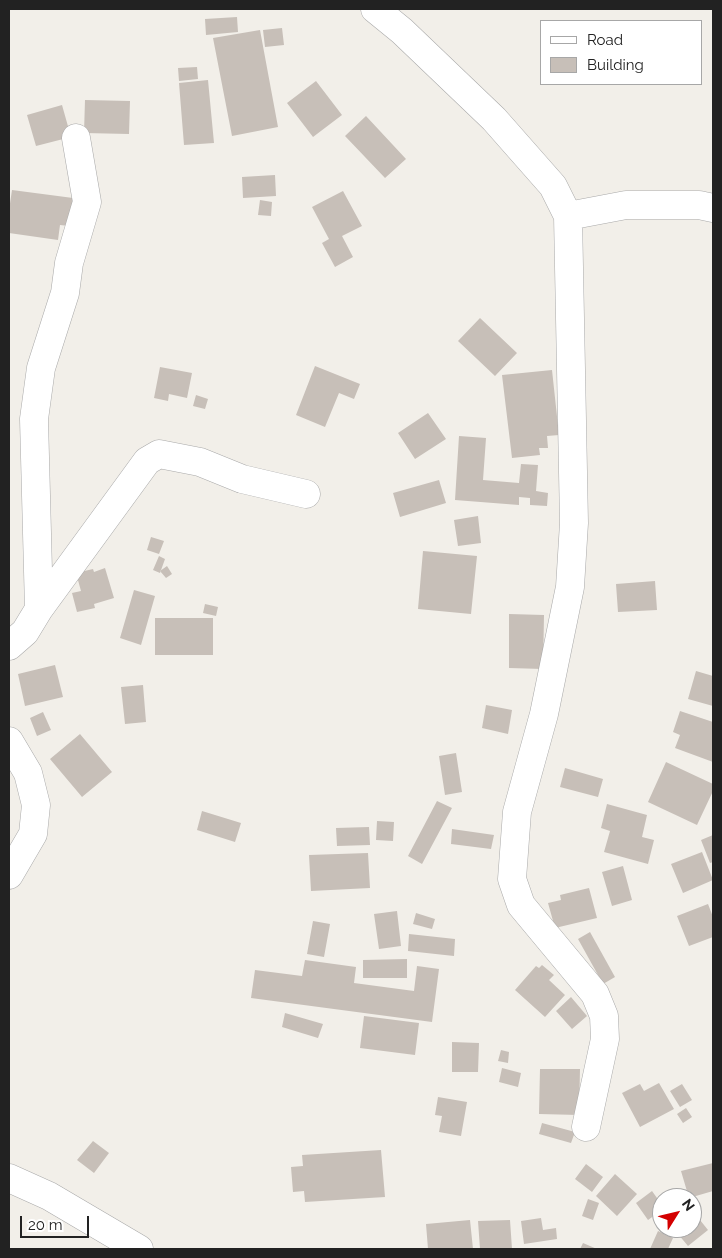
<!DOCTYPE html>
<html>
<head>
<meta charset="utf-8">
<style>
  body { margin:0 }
  #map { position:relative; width:722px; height:1258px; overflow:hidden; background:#f2efe9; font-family:Raleway,sans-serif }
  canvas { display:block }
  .frame { position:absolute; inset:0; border:10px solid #222; pointer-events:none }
  .legend { position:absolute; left:540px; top:20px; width:162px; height:65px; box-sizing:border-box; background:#fff; border:1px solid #a7a7a7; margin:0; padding:6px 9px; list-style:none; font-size:15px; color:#222 }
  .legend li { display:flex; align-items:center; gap:10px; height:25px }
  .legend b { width:25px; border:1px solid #a7a7a7 }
  .north { position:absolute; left:652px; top:1188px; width:50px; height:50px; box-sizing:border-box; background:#fff; border:1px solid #a7a7a7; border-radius:50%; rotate:54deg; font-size:14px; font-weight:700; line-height:20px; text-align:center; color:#222 }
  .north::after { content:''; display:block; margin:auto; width:18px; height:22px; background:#d40000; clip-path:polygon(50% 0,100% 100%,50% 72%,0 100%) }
  .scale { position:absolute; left:20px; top:1216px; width:69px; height:22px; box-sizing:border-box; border:2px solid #222; border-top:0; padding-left:6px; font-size:15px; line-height:18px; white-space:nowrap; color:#222; -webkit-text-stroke:4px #fff; paint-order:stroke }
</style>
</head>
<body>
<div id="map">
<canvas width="722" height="1258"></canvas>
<div class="frame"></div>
<ul class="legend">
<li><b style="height:6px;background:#fff"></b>Road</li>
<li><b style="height:14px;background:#c7bfb8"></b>Building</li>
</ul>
<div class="north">N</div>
<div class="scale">20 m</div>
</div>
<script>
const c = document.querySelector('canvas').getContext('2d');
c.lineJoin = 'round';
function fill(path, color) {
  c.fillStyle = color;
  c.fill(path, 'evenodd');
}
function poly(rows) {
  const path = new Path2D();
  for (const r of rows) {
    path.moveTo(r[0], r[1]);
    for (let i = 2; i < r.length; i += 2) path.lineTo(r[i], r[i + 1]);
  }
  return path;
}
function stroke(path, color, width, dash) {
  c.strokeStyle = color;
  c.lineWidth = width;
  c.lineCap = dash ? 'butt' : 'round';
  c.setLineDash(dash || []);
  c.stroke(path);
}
fill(poly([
  [237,17,238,32,206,35,205,19],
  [282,28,284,45,265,47,263,30],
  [260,30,278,127,232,136,213,38],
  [197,67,198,79,179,81,178,68],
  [208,80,214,143,184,145,179,83],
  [316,81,342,115,313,137,287,103],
  [85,100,130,101,129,134,84,133],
  [62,105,71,137,36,146,27,115],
  [366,116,406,159,385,178,345,136],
  [275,175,276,196,243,198,242,177],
  [12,190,73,198,69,226,60,225,58,240,9,233,9,210],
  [343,191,362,226,342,236,353,257,335,267,322,243,329,239,312,207],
  [260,200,272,202,271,216,258,215],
  [480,318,517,353,495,376,458,341],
  [315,366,360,384,354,399,339,393,325,427,296,415],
  [160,367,192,373,187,398,169,394,168,401,154,398],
  [552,370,559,435,547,436,548,448,539,448,540,455,512,458,502,375],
  [196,395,208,399,205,409,193,406],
  [428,413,446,439,415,459,398,433],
  [459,436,486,438,483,480,519,483,521,464,538,465,536,491,548,493,547,506,530,505,530,498,519,497,519,505,455,500],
  [439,480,446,503,400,517,393,493],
  [478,516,481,543,458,546,454,520],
  [151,537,164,541,159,554,147,550],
  [423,551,477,556,471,614,418,609],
  [159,556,165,559,160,573,153,570],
  [167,566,172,574,166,578,160,571],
  [105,568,114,598,94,604,95,608,77,612,72,593,81,591,76,573,93,569,94,572],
  [655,581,657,610,618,612,616,584],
  [134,590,155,596,141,645,120,638],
  [205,604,218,607,216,616,203,613],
  [509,614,544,615,543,669,509,668],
  [155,618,213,618,213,655,155,655],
  [55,665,63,697,25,706,18,674],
  [696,671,713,676,713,706,688,699],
  [143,685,146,722,125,724,121,687],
  [486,705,512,710,508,734,482,728],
  [680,711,713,722,713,762,675,748,680,735,673,732],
  [43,712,51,730,37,736,30,718],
  [80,734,112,772,82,797,50,759],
  [456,753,462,792,445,795,439,756],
  [666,762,713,784,713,791,697,825,648,802],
  [565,768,603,779,598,797,560,787],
  [437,801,452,808,422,864,408,856],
  [607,804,647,815,642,837,654,840,648,864,604,852,610,831,601,828],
  [202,811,241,823,235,842,197,830],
  [377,821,394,822,393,841,376,840],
  [369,827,370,845,337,846,336,828],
  [452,829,494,835,491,849,451,844],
  [713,835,713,862,710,863,701,840],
  [702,852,713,880,683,893,671,864],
  [368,853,370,888,311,891,309,855],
  [623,866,632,900,612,906,602,872],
  [589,888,597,918,555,928,548,903,561,900,560,895],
  [708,904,713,917,713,937,689,946,677,916],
  [397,911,401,946,379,949,374,914],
  [416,913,435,919,432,929,413,924],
  [313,921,330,924,324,957,307,954],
  [590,932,615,977,603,984,578,939],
  [409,934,455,939,454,956,408,951],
  [407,959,407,978,363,978,363,960],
  [305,960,356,967,354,983,414,991,417,966,439,969,432,1022,251,998,255,970,302,976],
  [542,965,554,975,549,980,565,995,545,1017,515,990,536,966,539,968],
  [571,997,587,1016,572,1029,556,1011],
  [285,1013,323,1024,318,1038,282,1027],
  [364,1016,419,1023,415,1055,360,1048],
  [452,1042,479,1043,478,1072,452,1072],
  [501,1050,509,1052,508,1063,498,1061],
  [502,1068,521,1073,518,1087,499,1082],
  [540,1069,580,1069,579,1115,539,1114],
  [659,1083,674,1109,640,1127,622,1093,640,1084,644,1091],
  [682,1084,692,1100,680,1107,670,1091],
  [438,1097,467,1102,461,1136,439,1132,442,1116,435,1115],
  [686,1108,692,1117,683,1123,677,1114],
  [542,1123,575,1132,571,1143,539,1134],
  [93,1141,109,1153,94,1173,77,1160],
  [381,1150,385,1197,305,1202,304,1191,293,1192,291,1167,303,1166,302,1155],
  [713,1163,713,1191,689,1198,681,1171],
  [586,1164,603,1177,592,1192,575,1179],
  [615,1174,637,1194,617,1216,596,1196],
  [652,1191,662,1205,662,1210,648,1220,636,1203],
  [588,1199,599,1203,593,1220,582,1216],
  [692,1210,708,1230,688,1246,673,1228,692,1228],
  [541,1218,543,1230,556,1228,557,1239,524,1244,521,1221],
  [470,1220,473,1249,428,1249,426,1224],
  [510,1220,512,1249,480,1249,478,1221],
  [658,1231,673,1238,668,1249,650,1249],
  [583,1243,597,1249,580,1249]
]), '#c7bfb8');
const minor = poly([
  [375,9,402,31,494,119,553,186,568,216,574,523,570,587,544,714,517,812,512,879,521,905,595,994,604,1016,605,1039,586,1127],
  [568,216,626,205,699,205,713,208],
  [39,609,147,461,159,454,200,462,242,479,306,494],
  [9,646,25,632,39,609,34,419,41,368,65,293,69,263,87,202,76,138],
  [9,741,28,773,36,805,33,834,9,875],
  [9,1178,49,1196,139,1249]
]);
stroke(minor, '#a9a9a9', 29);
stroke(minor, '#fff', 28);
</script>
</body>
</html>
